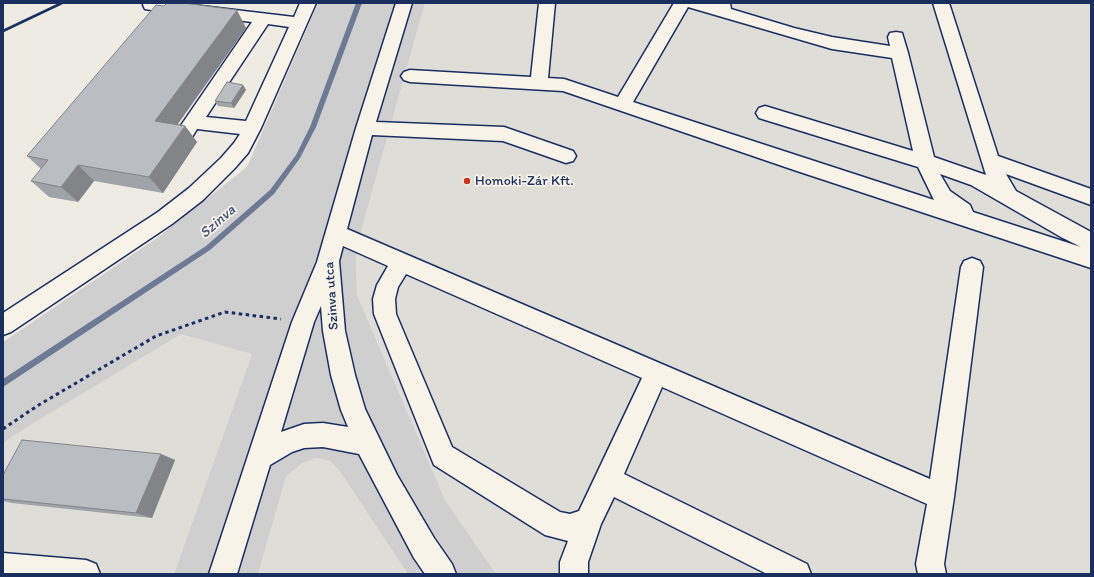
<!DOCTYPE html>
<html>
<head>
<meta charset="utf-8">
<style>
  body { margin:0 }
  #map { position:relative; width:1094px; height:577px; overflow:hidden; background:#eeebe2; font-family:Itim,sans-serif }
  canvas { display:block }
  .frame { position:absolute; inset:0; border:4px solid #1b2f5e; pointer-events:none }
</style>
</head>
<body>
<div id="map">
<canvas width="1094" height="577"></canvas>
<div class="frame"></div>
</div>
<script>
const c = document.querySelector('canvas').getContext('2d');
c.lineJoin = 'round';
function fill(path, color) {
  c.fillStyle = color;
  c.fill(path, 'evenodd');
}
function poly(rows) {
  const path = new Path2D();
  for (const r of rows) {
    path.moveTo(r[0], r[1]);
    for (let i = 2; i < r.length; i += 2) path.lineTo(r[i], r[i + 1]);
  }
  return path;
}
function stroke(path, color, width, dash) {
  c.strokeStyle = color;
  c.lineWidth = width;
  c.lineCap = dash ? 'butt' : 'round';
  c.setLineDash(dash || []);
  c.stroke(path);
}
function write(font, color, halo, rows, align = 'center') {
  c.font = font + ' Itim,sans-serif';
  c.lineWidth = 3.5;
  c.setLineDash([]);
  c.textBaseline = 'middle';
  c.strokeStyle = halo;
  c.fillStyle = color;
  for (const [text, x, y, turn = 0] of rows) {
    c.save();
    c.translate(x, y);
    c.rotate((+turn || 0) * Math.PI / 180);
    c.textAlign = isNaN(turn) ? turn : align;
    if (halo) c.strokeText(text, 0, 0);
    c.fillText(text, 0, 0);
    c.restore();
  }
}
fill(poly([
  [425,3,1091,3,1091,574,496,574,445,500,357,295,356,259,361,231],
  [181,333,252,354,174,574,3,574,3,443,32,424],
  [317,458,330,461,339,470,408,574,258,574,286,477,301,464]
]), '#deddd8');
fill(poly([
  [318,3,425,3,361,231,356,259,357,295,445,500,496,574,408,574,339,470,330,461,317,458,301,464,286,477,258,574,174,574,252,354,181,334,32,424,3,443,3,342,157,238,247,167]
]), '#cfcfcf');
fill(poly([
  [356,3,362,3,316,127,300,158,274,194,210,250,3,387,3,379,206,246,270,190,296,155,310,127,356,3]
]), '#6e7992');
const minor = poly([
  [144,3,176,3,294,17,300,3,316,3,261,128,248,153,235,168,203,200,172,224,11,332,3,335,3,313,158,212,189,188,221,158,234,143,240,134,197,129,189,142,182,144,175,142,173,137,252,22,151,10,145,9,143,5,144,3],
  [268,24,289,27,246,121,206,117,268,24],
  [396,3,412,3,376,122,504,127,573,151,576,156,573,161,566,163,503,141,372,135,347,229,930,479,961,267,964,261,972,258,980,261,983,267,954,497,944,564,946,574,918,574,916,564,927,504,662,387,624,474,807,564,811,574,767,574,614,497,601,524,588,562,588,574,560,574,560,562,568,541,545,535,434,465,374,314,373,299,377,285,388,266,343,246,339,261,345,331,355,375,365,409,397,475,434,538,452,564,456,574,425,574,414,558,359,454,323,447,304,448,292,452,270,465,237,574,209,574,292,322,317,262,356,128,396,3],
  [406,274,642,378,579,511,570,514,560,512,452,447,396,314,395,299,398,287,406,274],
  [321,306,323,331,331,375,341,410,348,427,323,423,304,424,281,432,314,322,321,306],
  [539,3,555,3,548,78,564,79,618,97,674,3,714,4,714,3,730,3,731,9,794,28,832,37,890,46,888,37,890,33,896,32,902,33,908,53,934,157,986,175,933,3,949,3,998,156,1091,189,1091,205,1006,174,1016,191,1091,232,1091,268,794,170,563,91,410,82,404,80,401,76,404,72,410,70,531,77,539,3],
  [688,7,832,49,892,58,913,151,765,106,759,108,756,113,759,118,918,167,934,200,633,102,688,7],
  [940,174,971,185,1061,237,1081,247,973,212,970,205,950,191,940,174],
  [3,553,86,560,96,564,100,574,3,574,3,553]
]);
stroke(minor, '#1b2f5e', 3);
stroke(poly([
  [3,429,37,406,156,336,225,312,281,319]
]), '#1b2f5e', 3, [3.5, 3.5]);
fill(minor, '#f7f3e8');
stroke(poly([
  [3,31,62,3]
]), '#1b2f5e', 2.5);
fill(poly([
  [246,28,177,124,185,126,197,142,163,193,94,181,78,202,49,197,31,181,41,169,27,156],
  [243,85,246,90,234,108,218,106,215,101],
  [161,454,175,460,152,518,12,503,3,501,3,475]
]), '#a0a3a7');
fill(poly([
  [237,10,246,28,168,138,155,121],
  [243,85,246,90,234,108,231,103],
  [185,126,197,142,163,193,149,177],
  [78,165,94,181,78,202,61,187],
  [161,454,175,460,152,518,136,513]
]), '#828488');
const building = poly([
  [167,3,184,3,237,10,155,121,185,126,149,177,78,165,61,187,31,181,48,160,27,156,156,5,164,6,167,3],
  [227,82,243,85,231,103,215,101,227,82],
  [22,440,161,454,136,513,3,499,3,475,22,440]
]);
fill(building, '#babdc2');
stroke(building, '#828488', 1);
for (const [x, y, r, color] of [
  [467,181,4,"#c8321e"]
]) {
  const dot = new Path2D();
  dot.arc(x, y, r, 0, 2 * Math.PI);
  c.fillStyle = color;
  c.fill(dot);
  stroke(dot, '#f7f3e8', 1.5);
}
write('14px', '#1b2f5e', '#f7f3e8', [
  ["Homoki-Zár Kft.",475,181]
], 'left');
write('14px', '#1b2f5e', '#f7f3e8', [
  ["Szinva utca",332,296,-94]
]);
write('italic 15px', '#455478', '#f7f3e8', [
  ["Szinva",218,222,-41]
]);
</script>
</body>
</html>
